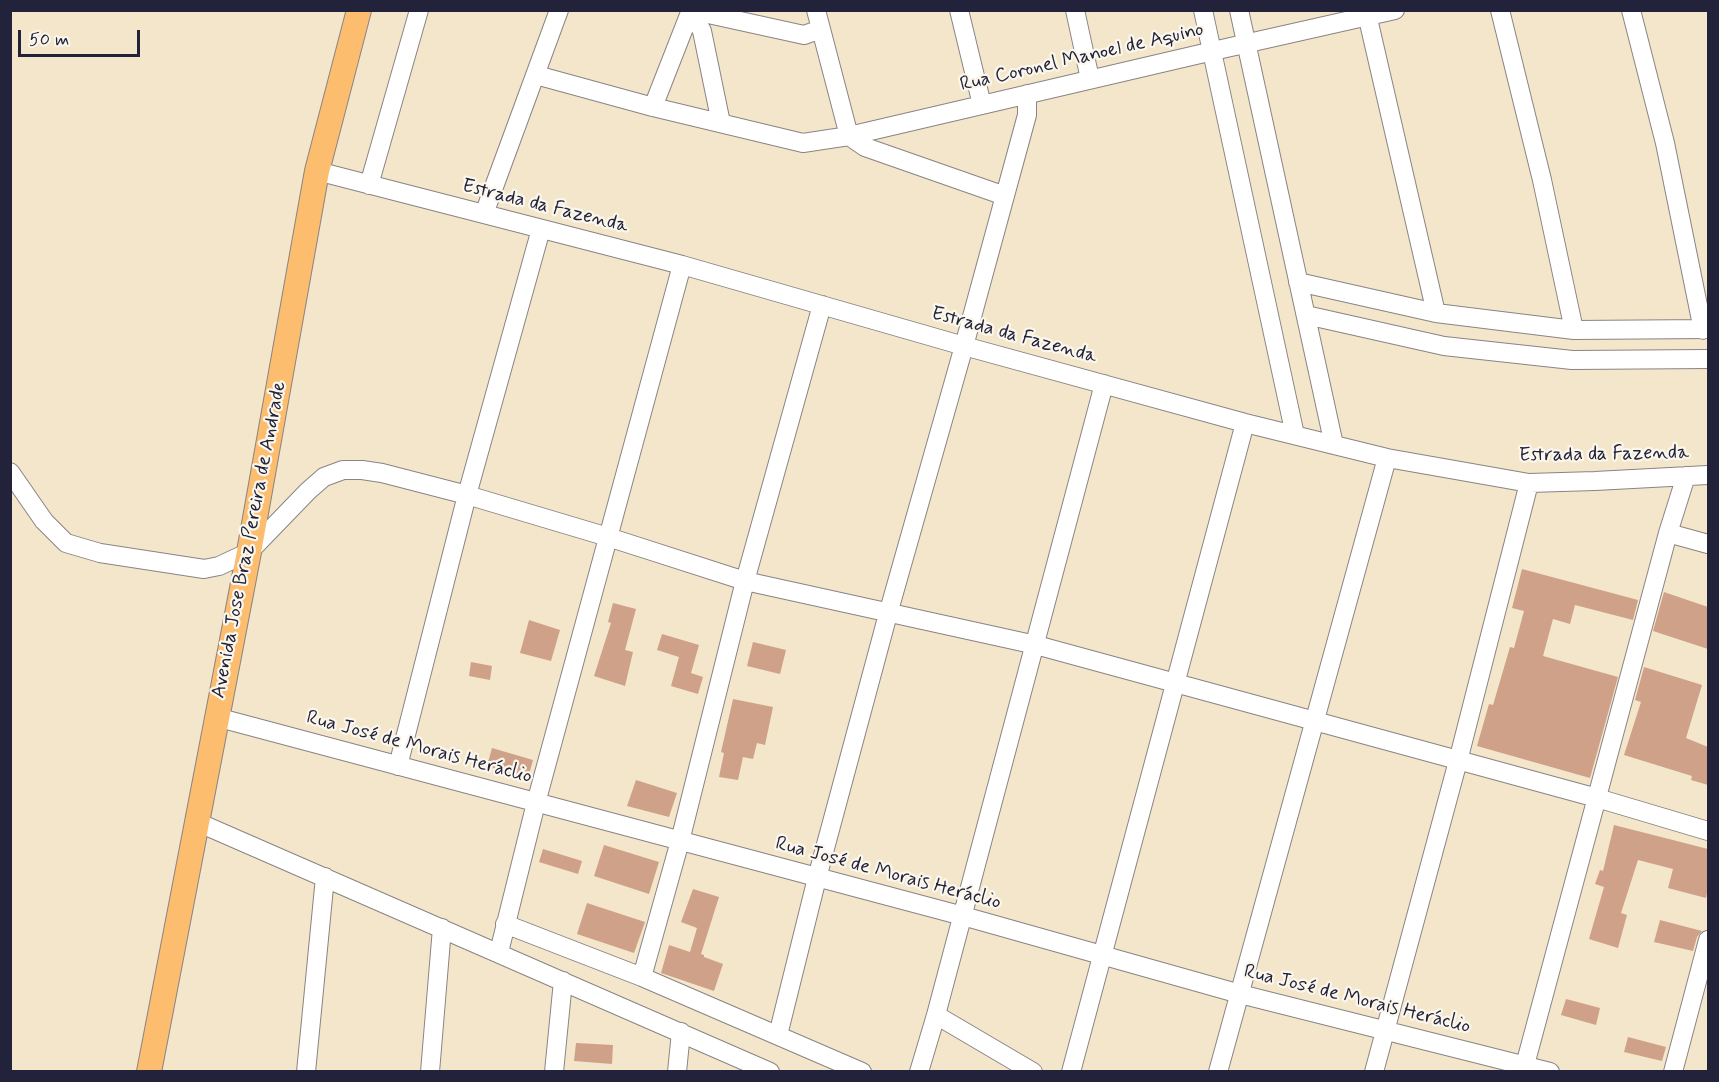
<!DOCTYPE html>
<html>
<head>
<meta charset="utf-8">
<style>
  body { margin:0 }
  #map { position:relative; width:1719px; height:1082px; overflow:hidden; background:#f3e6cb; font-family:Mynerve,sans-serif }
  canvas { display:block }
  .frame { position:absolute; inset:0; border:12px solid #22223b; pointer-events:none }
  .scale { position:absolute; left:18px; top:30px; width:122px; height:27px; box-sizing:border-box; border:3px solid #22223b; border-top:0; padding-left:8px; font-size:18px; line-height:21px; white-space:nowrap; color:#22223b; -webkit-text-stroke:4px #fbf7ec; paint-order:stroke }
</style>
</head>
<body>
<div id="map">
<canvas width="1719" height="1082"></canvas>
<div class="frame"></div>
<div class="scale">50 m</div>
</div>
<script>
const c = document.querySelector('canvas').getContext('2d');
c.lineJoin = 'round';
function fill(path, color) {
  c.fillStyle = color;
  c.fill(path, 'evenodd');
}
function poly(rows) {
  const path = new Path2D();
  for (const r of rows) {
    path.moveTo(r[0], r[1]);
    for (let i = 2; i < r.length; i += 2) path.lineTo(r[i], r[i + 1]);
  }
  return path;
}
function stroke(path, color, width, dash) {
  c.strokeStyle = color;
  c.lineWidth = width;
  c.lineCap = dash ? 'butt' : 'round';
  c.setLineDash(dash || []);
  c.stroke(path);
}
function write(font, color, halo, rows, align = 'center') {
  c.font = font + ' Mynerve,sans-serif';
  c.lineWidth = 4.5;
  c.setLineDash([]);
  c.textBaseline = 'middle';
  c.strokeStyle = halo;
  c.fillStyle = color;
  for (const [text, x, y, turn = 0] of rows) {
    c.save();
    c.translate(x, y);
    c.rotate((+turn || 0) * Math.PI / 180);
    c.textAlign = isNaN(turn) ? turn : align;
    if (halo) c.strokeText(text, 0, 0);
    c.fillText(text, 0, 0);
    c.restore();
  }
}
fill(poly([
  [1522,569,1638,600,1633,620,1575,605,1570,624,1553,619,1543,656,1618,677,1590,778,1477,746,1489,704,1493,705,1510,647,1514,648,1524,611,1512,608],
  [1664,592,1708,607,1708,649,1653,631],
  [613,603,636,609,625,650,633,652,625,686,594,676,611,623,608,622],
  [529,620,560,630,551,661,520,653],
  [662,634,699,645,691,673,703,677,698,694,671,686,679,657,657,650],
  [753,642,786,650,780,674,747,666],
  [471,662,492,666,490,680,469,676],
  [1644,667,1702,685,1686,738,1708,747,1708,785,1691,780,1692,776,1624,755,1641,702,1635,700],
  [733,699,773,707,765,745,757,743,753,759,743,757,738,780,719,777,724,753,721,752],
  [492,748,533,760,528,778,487,766],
  [636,780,677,793,669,817,627,806],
  [1614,825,1708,849,1708,888,1706,898,1668,888,1673,869,1638,860,1621,913,1627,915,1618,948,1589,939,1604,887,1595,884,1600,870,1603,871],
  [604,845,659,862,649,894,594,876],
  [543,849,582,861,578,874,539,862],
  [693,889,719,897,701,954,704,955,704,957,723,964,714,991,661,973,669,945,690,952,697,928,681,922],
  [587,903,645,922,634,953,577,934],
  [1660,920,1702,931,1697,937,1693,951,1654,942],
  [1566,999,1600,1008,1596,1025,1561,1015],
  [1628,1037,1666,1047,1662,1061,1624,1052],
  [576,1043,613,1045,612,1064,574,1061]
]), '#cfa188');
const minor = poly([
  [690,10,804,35,821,29],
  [816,10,849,136,865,147,1005,196],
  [959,10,982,105],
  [1075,10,1090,79],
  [1203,10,1295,435],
  [1239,10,1334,445],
  [1366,10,1436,313],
  [1500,10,1542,180,1574,330],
  [1631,10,1665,143,1703,330],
  [691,11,702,31,721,123],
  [536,75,653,107,803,143,849,136,1213,51,1395,10],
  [653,107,691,10],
  [317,171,682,265,964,346,1245,423,1387,458,1529,483,1595,481,1708,475],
  [369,185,419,10],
  [484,214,559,10],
  [1298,282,1436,313,1574,330,1708,329],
  [1306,315,1444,346,1572,360,1708,359],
  [10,472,44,521,66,543,100,553,204,569,219,566,249,552,308,491,324,477,343,470,362,470,382,473,467,495,608,537,745,581,1036,645,1597,798,1708,831],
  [1668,533,1708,544],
  [216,717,963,916,1240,994,1550,1072],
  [398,766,467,495,541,229],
  [197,822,770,1072],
  [505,924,642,977,862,1072],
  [499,952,536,803,682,265],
  [642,977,680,841,745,581,822,305],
  [936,1015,1033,1072],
  [778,1035,817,878,888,614,964,346,1027,115,1027,94],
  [1525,1065,1668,533,1686,476],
  [306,1072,325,877],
  [430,1072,442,928],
  [554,1072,563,981],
  [677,1072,681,1032],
  [919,1072,936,1015,1104,384],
  [1071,1072,1245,423],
  [1218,1072,1387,458],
  [1374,1072,1458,761,1529,483],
  [1673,1072,1708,940]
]);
const major = poly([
  [149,1072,249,552,317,171,359,10]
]);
stroke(minor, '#8a8483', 20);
stroke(major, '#8a8483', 26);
stroke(minor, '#fff', 18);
stroke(major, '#fcbd6f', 24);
write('20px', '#22223b', '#fbf7ec', [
  ["Rua Coronel Manoel de Aquino",1082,58,-13],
  ["Estrada da Fazenda",545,207,14],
  ["Estrada da Fazenda",1014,336,15],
  ["Estrada da Fazenda",1604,455,-1],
  ["Avenida Jose Braz Pereira de Andrade",250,540,-79],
  ["Rua José de Morais Heráclio",419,748,15],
  ["Rua José de Morais Heráclio",888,874,15],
  ["Rua José de Morais Heráclio",1357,1000,14]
]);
</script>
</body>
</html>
